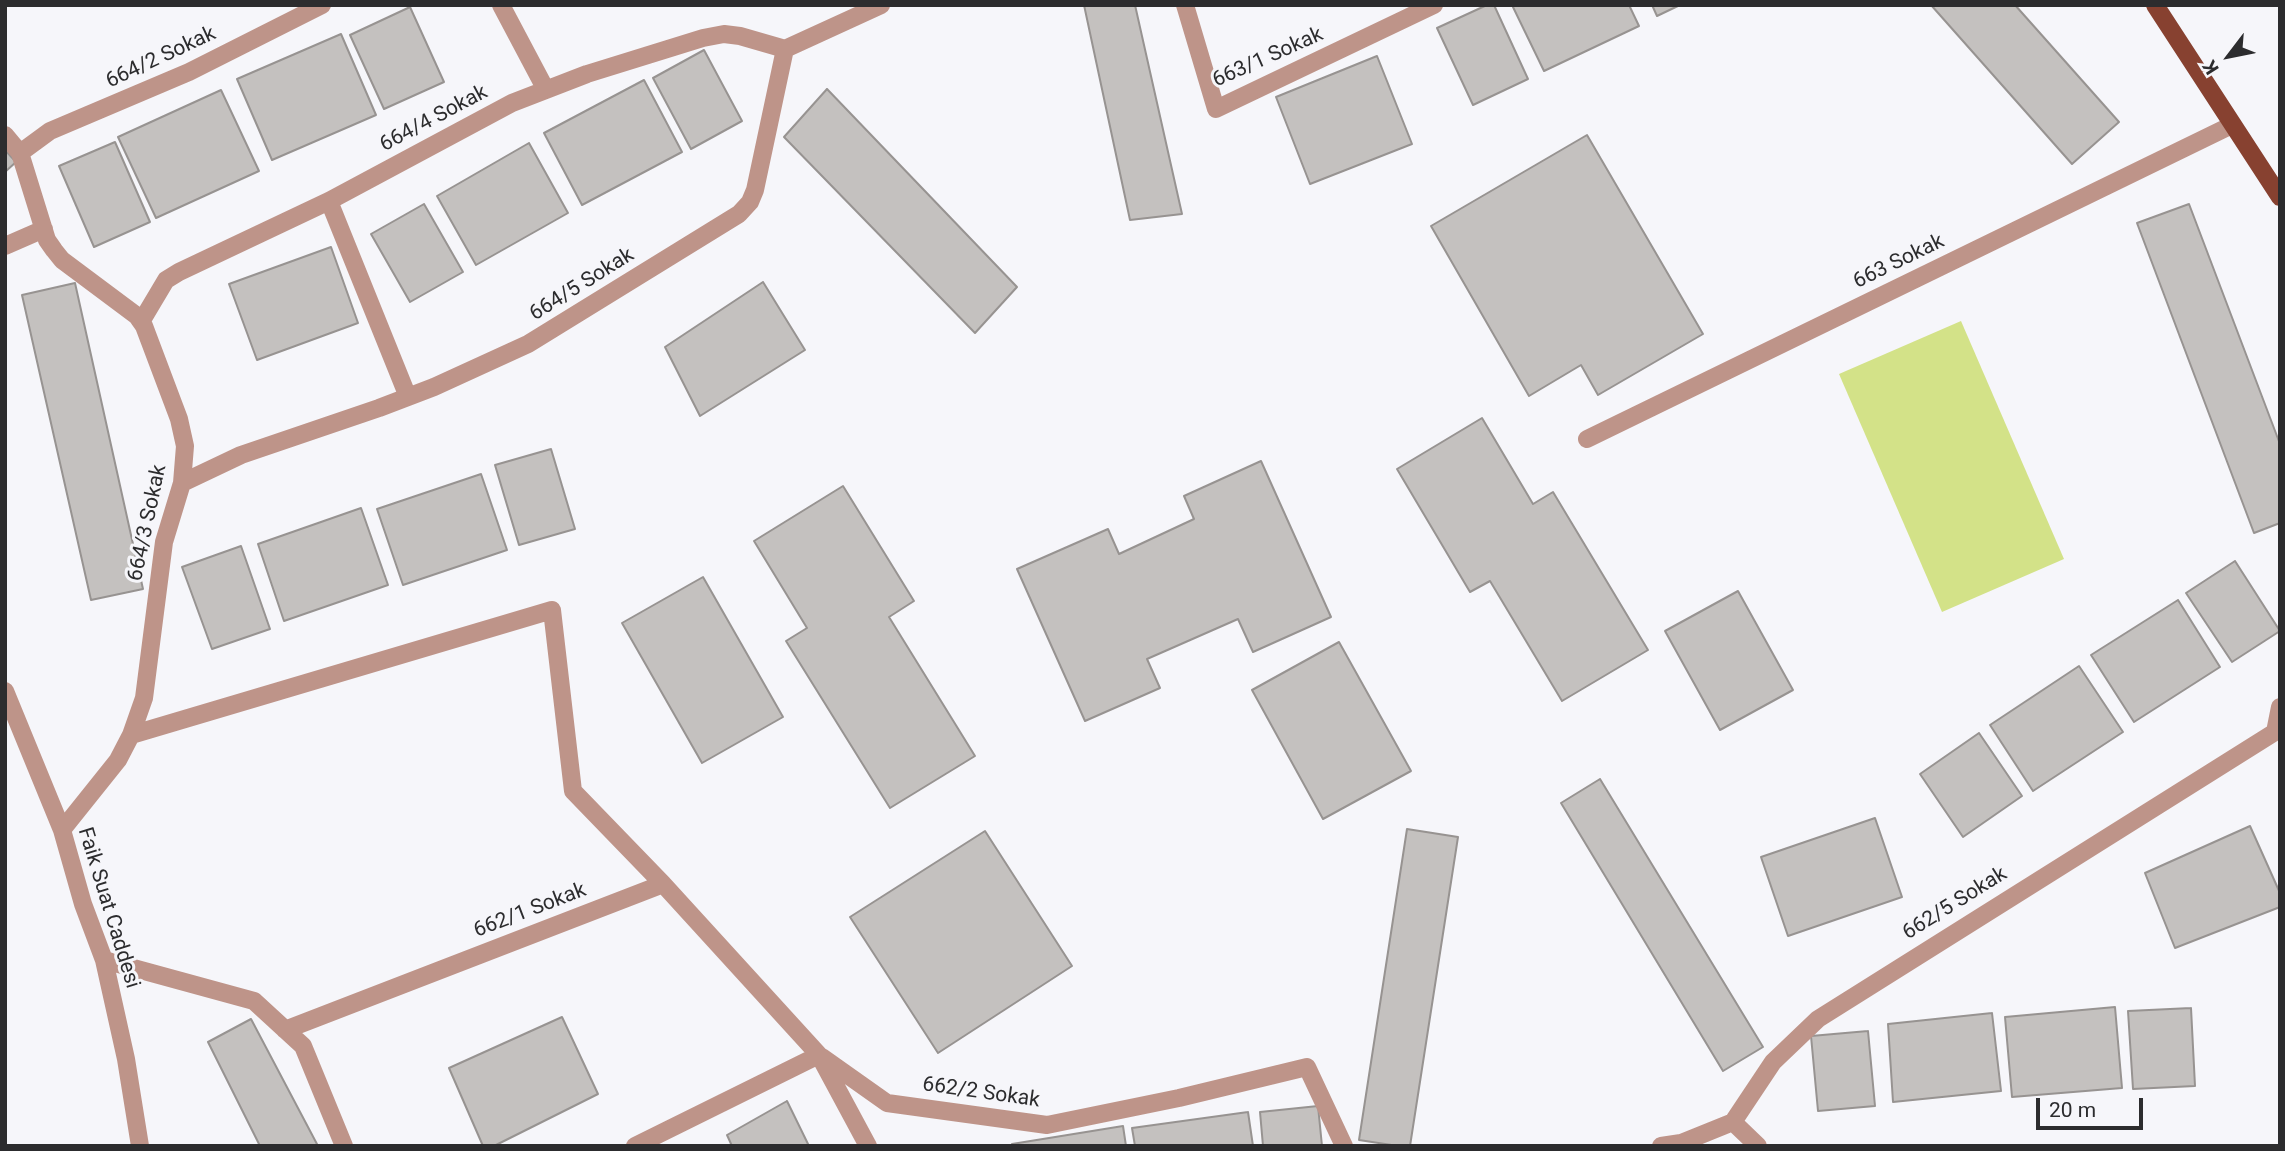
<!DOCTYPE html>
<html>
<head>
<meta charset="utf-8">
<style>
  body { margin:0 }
  #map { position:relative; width:2285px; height:1151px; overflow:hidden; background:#f6f6fa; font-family:Roboto,sans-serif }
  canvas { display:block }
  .frame { position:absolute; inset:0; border:7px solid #2c2c2e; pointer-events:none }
  .north { position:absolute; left:2194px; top:21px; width:70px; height:70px; -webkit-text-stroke:5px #f6f6fa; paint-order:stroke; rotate:238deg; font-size:19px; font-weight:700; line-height:28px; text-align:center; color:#2c2c2e }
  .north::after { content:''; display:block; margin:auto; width:24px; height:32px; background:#2c2c2e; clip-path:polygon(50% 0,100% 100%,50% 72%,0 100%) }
  .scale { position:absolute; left:2036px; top:1098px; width:107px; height:32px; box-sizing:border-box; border:4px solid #2c2c2e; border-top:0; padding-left:9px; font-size:21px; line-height:24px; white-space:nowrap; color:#2c2c2e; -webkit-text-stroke:5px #f6f6fa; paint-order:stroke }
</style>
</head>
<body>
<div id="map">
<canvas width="2285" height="1151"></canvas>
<div class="frame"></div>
<div class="north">K</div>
<div class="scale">20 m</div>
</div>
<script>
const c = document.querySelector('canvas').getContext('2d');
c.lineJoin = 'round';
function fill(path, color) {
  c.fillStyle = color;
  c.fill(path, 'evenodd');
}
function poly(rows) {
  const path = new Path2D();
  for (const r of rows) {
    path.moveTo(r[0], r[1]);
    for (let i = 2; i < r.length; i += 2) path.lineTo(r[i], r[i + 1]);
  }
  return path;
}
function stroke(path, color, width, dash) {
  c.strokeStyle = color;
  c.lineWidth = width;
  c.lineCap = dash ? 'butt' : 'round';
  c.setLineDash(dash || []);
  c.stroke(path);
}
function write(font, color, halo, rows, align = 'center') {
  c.font = font + ' Roboto,sans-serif';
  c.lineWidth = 6;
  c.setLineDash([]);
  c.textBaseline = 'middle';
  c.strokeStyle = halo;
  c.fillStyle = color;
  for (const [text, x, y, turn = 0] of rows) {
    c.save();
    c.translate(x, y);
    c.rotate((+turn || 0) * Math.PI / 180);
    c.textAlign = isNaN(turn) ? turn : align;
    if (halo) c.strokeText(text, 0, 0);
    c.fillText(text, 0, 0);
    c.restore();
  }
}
fill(poly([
  [1961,321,2064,559,1942,612,1839,374]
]), '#d3e288');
const building = poly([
  [1084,5,1135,5,1182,214,1130,220,1084,5],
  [1487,5,1494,5,1528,79,1473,105,1437,28,1487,5],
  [1512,5,1629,5,1639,26,1544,71,1512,5],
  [1652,5,1680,5,1657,16,1652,5],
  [1931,5,2015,5,2119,122,2072,164,1931,5],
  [410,7,444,82,384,109,350,35,410,7],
  [341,34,376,115,272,160,237,79,341,34],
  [704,50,742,121,691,149,653,78,704,50],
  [1377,56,1412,144,1310,184,1276,97,1377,56],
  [644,80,682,152,582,205,544,133,644,80],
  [827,89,1017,287,975,333,784,137,827,89],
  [221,90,259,171,156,218,118,137,221,90],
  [1587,135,1703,334,1598,395,1581,365,1529,396,1431,226,1587,135],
  [115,142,150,222,94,247,59,166,115,142],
  [529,143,568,213,476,265,437,196,529,143],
  [5,150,16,162,5,172,5,150],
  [424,204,463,272,410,302,371,234,424,204],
  [2189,204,2280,444,2280,523,2254,533,2137,223,2189,204],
  [331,247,358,323,257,360,229,284,331,247],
  [763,282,805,350,700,416,665,347,763,282],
  [75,283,143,589,91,600,22,295,75,283],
  [1482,418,1533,504,1553,492,1648,650,1562,701,1490,581,1470,592,1397,469,1482,418],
  [551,449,575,529,519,545,495,465,551,449],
  [1261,461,1331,617,1253,652,1238,619,1147,659,1160,688,1085,721,1017,569,1108,529,1119,554,1194,519,1184,496,1261,461],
  [481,474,507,550,403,585,377,509,481,474],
  [843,486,914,601,889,617,975,756,890,808,786,641,807,628,754,541,843,486],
  [361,508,388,585,284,621,258,544,361,508],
  [241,546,270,629,212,649,182,567,241,546],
  [2235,561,2280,631,2232,662,2186,593,2235,561],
  [703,577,783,717,702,763,622,623,703,577],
  [1738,591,1793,690,1720,730,1665,631,1738,591],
  [2178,600,2220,667,2134,722,2091,655,2178,600],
  [1339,642,1411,771,1323,819,1252,690,1339,642],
  [2079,666,2123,732,2033,791,1990,725,2079,666],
  [1979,733,2022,796,1963,837,1920,774,1979,733],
  [1600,779,1763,1047,1723,1071,1561,803,1600,779],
  [1875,818,1902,897,1788,936,1761,857,1875,818],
  [2250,826,2280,893,2280,907,2175,948,2145,873,2250,826],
  [1407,829,1458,837,1410,1146,1398,1146,1359,1140,1407,829],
  [985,831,1072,966,938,1053,850,917,985,831],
  [2115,1007,2122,1088,2012,1097,2005,1017,2115,1007],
  [2191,1008,2195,1086,2133,1089,2128,1011,2191,1008],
  [1992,1013,2001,1091,1893,1102,1888,1024,1992,1013],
  [562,1017,598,1094,494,1146,483,1146,449,1068,562,1017],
  [251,1019,318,1146,260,1146,208,1042,251,1019],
  [1868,1031,1875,1106,1818,1111,1811,1036,1868,1031],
  [787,1101,809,1146,732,1146,727,1135,787,1101],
  [1318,1106,1322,1146,1263,1146,1260,1112,1318,1106],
  [1248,1112,1253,1146,1135,1146,1132,1128,1248,1112],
  [1123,1126,1126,1146,1012,1146,1012,1144,1123,1126]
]);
fill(building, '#c4c1bf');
stroke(building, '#979391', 2);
stroke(poly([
  [501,5,546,90],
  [1185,5,1216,109,1434,5],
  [5,135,20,153,47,240,54,250,62,260,137,316,144,326,179,419,185,446,182,483,164,542,144,698,131,735,118,760,62,830],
  [20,153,50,131,189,72,322,5],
  [329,201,408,397],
  [5,246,44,229],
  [141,322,166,280,179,272,329,201,512,103,587,74,703,38,724,34,740,36,785,49],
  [1587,439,2232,125],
  [182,483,241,455,379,408,434,387,528,344,739,214,750,202,755,190,785,49,881,5],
  [5,691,62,830,83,904,104,960,126,1059,140,1146],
  [131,735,552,610,573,791,663,884],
  [104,960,254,1001,303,1046,344,1146],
  [285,1030,663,884,819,1055,868,1146],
  [822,1057,887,1103,1047,1125,1179,1098,1307,1067,1344,1146],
  [1733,1122,1758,1146],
  [635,1146,819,1055],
  [1661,1146,1681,1143,1733,1122,1773,1062,1818,1019,2275,732,2280,707]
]), '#be9489', 18);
stroke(poly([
  [2155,5,2280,197]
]), '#874130', 18);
write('21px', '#2c2c2e', '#f6f6fa', [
  ["664/2 Sokak",161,58,-25],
  ["663/1 Sokak",1268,58,-24],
  ["664/4 Sokak",434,119,-28],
  ["663 Sokak",1899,262,-26],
  ["664/5 Sokak",582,285,-32],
  ["664/3 Sokak",148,523,-78],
  ["662/5 Sokak",1955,904,-32],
  ["Faik Suat Caddesi",108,908,73],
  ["662/1 Sokak",530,911,-21],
  ["662/2 Sokak",981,1093,8]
]);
</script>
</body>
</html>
